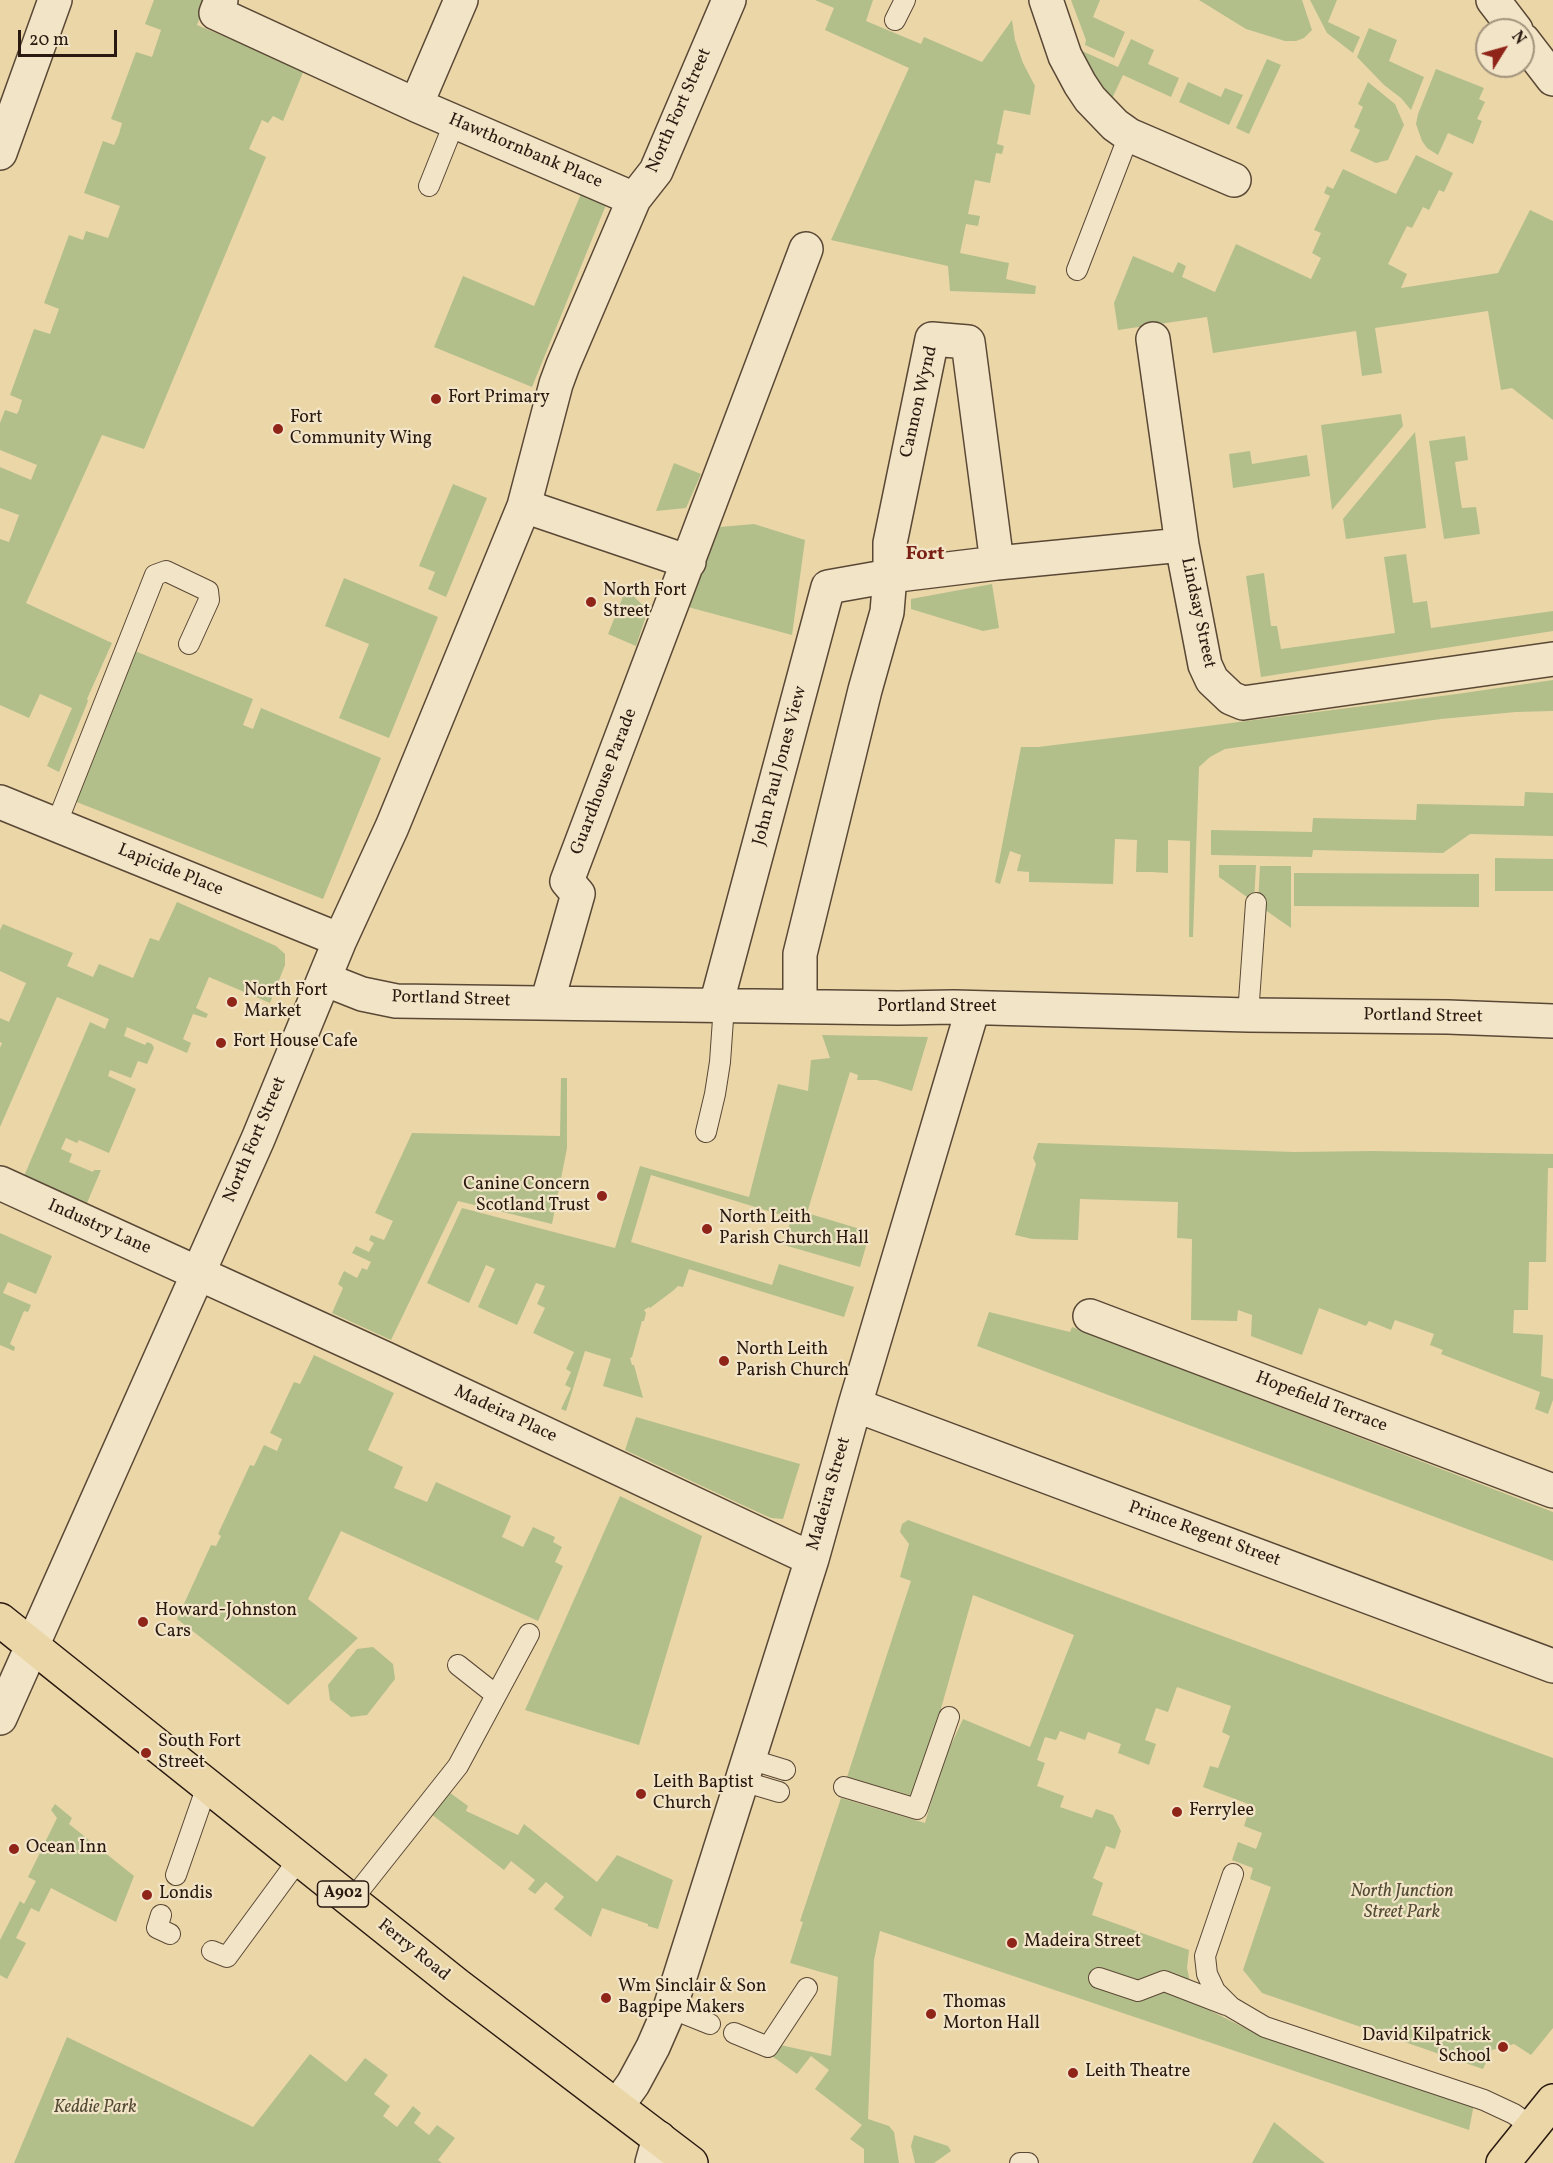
<!DOCTYPE html>
<html>
<head>
<meta charset="utf-8">
<style>
  body { margin:0 }
  #map { position:relative; width:1553px; height:2163px; overflow:hidden; background:#ebd6a8; font-family:Vollkorn,serif }
  canvas { display:block }
  .north { position:absolute; left:1475px; top:18px; width:60px; height:60px; box-sizing:border-box; background:#f2e4c6; border:2px solid #a2937d; border-radius:50%; rotate:53deg; font-size:16px; font-weight:700; line-height:24px; text-align:center; color:#291910 }
  .north::after { content:''; display:block; margin:auto; width:21px; height:27px; background:#8f2418; clip-path:polygon(50% 0,100% 100%,50% 72%,0 100%) }
  .scale { position:absolute; left:18px; top:30px; width:99px; height:27px; box-sizing:border-box; border:3px solid #291910; border-top:0; padding-left:8px; font-size:18px; line-height:21px; white-space:nowrap; color:#291910; -webkit-text-stroke:4px #f2e4c6; paint-order:stroke }
</style>
</head>
<body>
<div id="map">
<canvas width="1553" height="2163"></canvas>
<div class="north">N</div>
<div class="scale">20 m</div>
</div>
<script>
const c = document.querySelector('canvas').getContext('2d');
c.lineJoin = 'round';
function fill(path, color) {
  c.fillStyle = color;
  c.fill(path, 'evenodd');
}
function poly(rows) {
  const path = new Path2D();
  for (const r of rows) {
    path.moveTo(r[0], r[1]);
    for (let i = 2; i < r.length; i += 2) path.lineTo(r[i], r[i + 1]);
  }
  return path;
}
function stroke(path, color, width, dash) {
  c.strokeStyle = color;
  c.lineWidth = width;
  c.lineCap = dash ? 'butt' : 'round';
  c.setLineDash(dash || []);
  c.stroke(path);
}
function write(font, color, halo, rows, align = 'center') {
  c.font = font + ' Vollkorn,serif';
  c.lineWidth = 4.5;
  c.setLineDash([]);
  c.textBaseline = 'middle';
  c.strokeStyle = halo;
  c.fillStyle = color;
  for (const [text, x, y, turn = 0] of rows) {
    c.save();
    c.translate(x, y);
    c.rotate((+turn || 0) * Math.PI / 180);
    c.textAlign = isNaN(turn) ? turn : align;
    if (halo) c.strokeText(text, 0, 0);
    c.fillText(text, 0, 0);
    c.restore();
  }
}
fill(poly([
  [154,0,206,0,197,25,304,70,283,121,273,116,268,123,262,120,249,149,266,157,144,449,102,435,26,603,112,643,87,699,88,701,59,772,47,766,72,708,40,694,29,718,0,705,0,539,9,542,19,515,0,508,0,467,31,480,37,465,0,450,0,423,5,410,17,414,19,410,22,400,10,395,34,329,50,334,59,309,44,303,69,235,83,240,86,231,108,238,120,206,84,193,103,141,114,145,119,134,122,123,111,119,136,52,152,57,161,30,145,24],
  [815,0,873,0,866,21,921,44,924,37,982,62,1012,20,1015,40,1023,63,1035,86,1030,115,1004,110,997,144,1004,146,1002,154,996,153,990,183,975,180,968,214,980,216,978,226,966,224,960,253,1009,263,1006,279,1036,286,1035,294,950,291,948,266,831,240,909,68,825,30,834,8],
  [1071,0,1100,0,1093,17,1125,32,1114,58,1085,45,1086,40],
  [1199,0,1302,0,1312,30,1304,38,1296,41,1285,41,1246,29],
  [1310,0,1337,0,1328,22,1360,37,1353,53,1327,33],
  [1369,28,1397,40,1389,61,1424,77,1411,110,1401,98,1384,85,1357,57],
  [1131,39,1154,50,1148,64,1179,78,1171,97,1123,75,1110,103,1080,58,1082,51,1118,67],
  [1267,59,1281,65,1249,134,1236,128],
  [1436,69,1484,88,1479,99,1485,102,1477,119,1482,121,1473,144,1448,133,1438,155,1427,148,1422,141,1416,124,1418,114],
  [1188,82,1221,97,1225,88,1243,95,1229,125,1179,102],
  [1368,82,1395,104,1404,125,1388,160,1376,163,1350,151,1360,130,1354,127,1363,107,1358,104],
  [1416,155,1453,173,1444,192,1439,190,1429,210,1423,207,1412,228,1407,226,1388,264,1407,274,1401,288,1498,273,1530,210,1553,221,1553,420,1512,388,1501,390,1488,311,1375,328,1382,373,1362,376,1356,331,1213,353,1207,317,1118,330,1114,303,1133,256,1173,273,1178,262,1186,266,1182,277,1215,292,1236,244,1311,279,1321,258,1312,253,1321,233,1314,230,1330,196,1324,193,1327,186,1333,189,1343,169,1396,194],
  [583,189,608,200,532,387,434,347,463,276,534,306],
  [1401,414,1403,426,1332,510,1321,425],
  [1415,432,1426,528,1346,539,1343,519],
  [1465,436,1468,460,1455,462,1461,503,1462,508,1476,507,1480,534,1444,539,1429,441],
  [1250,451,1252,464,1307,455,1310,476,1233,488,1229,454],
  [674,463,701,474,686,508,656,511],
  [453,484,487,498,446,597,428,589,435,572,419,566],
  [754,524,805,540,792,635,688,607,720,527],
  [1406,554,1413,603,1427,601,1431,628,1553,611,1553,631,1261,677,1246,576,1264,573,1271,626,1277,626,1281,649,1395,633,1384,557],
  [344,578,438,617,389,738,339,718,369,644,325,626],
  [992,584,999,628,983,631,911,609,911,599],
  [626,589,648,610,636,646,608,634],
  [130,649,253,699,243,725,253,729,261,708,381,758,323,899,69,799],
  [1553,680,1553,711,1516,712,1441,719,1225,749,1210,757,1199,767,1193,937,1189,937,1190,841,1168,840,1168,873,1152,872,1136,872,1137,840,1115,839,1113,884,1029,882,1029,872,1017,871,1021,855,1010,851,1000,884,995,882,1021,747,1038,747,1145,734,1457,694],
  [1525,792,1553,793,1553,836,1470,834,1443,853,1313,850,1312,857,1211,855,1211,830,1312,832,1313,818,1416,820,1417,804,1524,806],
  [1495,858,1553,859,1553,891,1495,891],
  [1219,865,1256,865,1254,902,1219,877],
  [1260,866,1291,866,1291,928,1258,905],
  [1294,873,1479,874,1479,907,1294,906],
  [177,902,276,946,285,954,285,965,270,1003,209,977,196,1008,208,1014,206,1018,193,1014,183,1039,191,1043,187,1053,127,1027,124,1036,145,1045,147,1042,152,1044,154,1048,147,1064,138,1061,131,1078,110,1070,108,1076,136,1089,109,1153,79,1140,77,1143,66,1138,61,1149,72,1154,69,1162,93,1172,94,1170,101,1170,87,1203,24,1176,90,1022,105,1029,109,1019,57,997,0,1127,0,1048,2,1043,0,1042,0,1018,9,1022,26,983,0,971,0,930,3,924,73,953,67,966,93,977,99,964,133,978,150,938,159,941],
  [822,1035,928,1037,912,1091,877,1080,857,1080,858,1075,850,1072,807,1213,870,1232,860,1267,784,1245,791,1218,651,1175,631,1242,772,1285,779,1264,854,1287,844,1317,689,1269,683,1287,678,1286,674,1290,650,1308,649,1307,644,1310,646,1313,644,1321,642,1321,632,1357,630,1358,632,1365,634,1365,643,1398,603,1386,611,1359,585,1351,566,1411,561,1409,571,1388,565,1385,571,1372,566,1369,574,1352,533,1333,545,1308,537,1304,545,1286,536,1283,517,1325,478,1307,495,1269,486,1265,469,1303,427,1283,462,1208,615,1248,640,1166,749,1197,778,1084,808,1091,811,1060,830,1058],
  [561,1078,567,1078,567,1148,552,1224,458,1201,391,1340,332,1313,343,1288,338,1284,344,1271,357,1278,362,1268,367,1270,371,1262,352,1253,356,1246,369,1252,374,1243,369,1240,371,1235,384,1240,393,1221,375,1213,412,1133,560,1136],
  [1038,1143,1294,1152,1372,1151,1553,1154,1553,1168,1548,1168,1546,1262,1529,1262,1528,1310,1514,1310,1513,1333,1543,1335,1541,1376,1553,1379,1553,1400,1548,1414,1535,1409,1540,1392,1441,1354,1443,1350,1430,1345,1434,1334,1395,1320,1391,1330,1369,1321,1366,1326,1319,1308,1302,1355,1251,1336,1252,1315,1238,1310,1237,1321,1191,1320,1192,1239,1177,1238,1178,1202,1080,1199,1078,1240,1032,1239,1015,1235,1036,1164,1033,1158],
  [0,1233,52,1256,36,1294,8,1282,3,1293,31,1305,28,1312,24,1311,10,1344,15,1347,14,1351,0,1345],
  [989,1312,1070,1332,1072,1327,1553,1512,1553,1561,977,1346],
  [314,1355,394,1393,368,1450,403,1467,394,1488,427,1502,436,1482,511,1516,502,1537,523,1547,533,1527,555,1537,553,1542,562,1547,555,1562,563,1566,538,1621,341,1531,308,1599,358,1638,288,1705,177,1619,211,1545,216,1546,221,1536,218,1534,250,1465,254,1466,264,1445,277,1451,282,1439,270,1433,294,1382,300,1384],
  [636,1417,800,1464,783,1519,771,1518,751,1509,625,1450],
  [620,1496,702,1536,639,1745,525,1710],
  [908,1520,1553,1758,1553,2028,1531,2055,1514,2044,1492,2050,1483,2069,1262,1993,1243,1970,1271,1887,1250,1879,1253,1868,1232,1860,1238,1842,1256,1849,1262,1833,1244,1826,1251,1805,1203,1787,1210,1766,1218,1768,1230,1736,1222,1732,1231,1706,1177,1687,1168,1712,1156,1708,1145,1740,1156,1744,1149,1765,1118,1753,1121,1744,1088,1732,1085,1740,1060,1731,1056,1740,1045,1737,1037,1760,1045,1763,1037,1786,1064,1796,1060,1807,1092,1818,1096,1809,1113,1815,1121,1831,1115,1849,1106,1846,1093,1878,1103,1883,1092,1915,1189,1950,1187,1968,1191,1987,1207,2009,1261,2036,1474,2104,1469,2130,880,1931,874,1960,868,2119,889,2126,894,2132,899,2163,864,2163,864,2149,850,2139,862,2125,815,2089,829,2070,811,2056,797,2074,772,2056,780,2045,831,2056,838,1977,790,1963,803,1922,800,1921,841,1798,925,1823,942,1764,963,1719,1030,1747,1074,1635,973,1595,916,1797,847,1777,911,1581,900,1577,909,1544,900,1532,902,1524],
  [373,1647,393,1664,395,1679,367,1715,351,1717,330,1700,328,1685,357,1649],
  [449,1792,468,1806,466,1811,518,1835,524,1824,597,1882,617,1855,673,1880,658,1929,648,1926,648,1924,602,1908,591,1937,554,1909,564,1897,546,1882,535,1894,528,1889,535,1880,511,1861,504,1870,431,1814],
  [55,1804,72,1818,69,1824,134,1876,116,1922,51,1888,39,1912,31,1908,16,1938,26,1943,7,1979,0,1975,0,1940,20,1901,24,1904,36,1881,28,1877,57,1818,51,1810],
  [67,2037,253,2127,310,2054,346,2082,365,2058,388,2075,374,2094,390,2106,383,2116,397,2127,413,2106,421,2113,414,2123,429,2135,437,2125,455,2138,438,2160,442,2163,14,2163],
  [1274,2122,1306,2148,1325,2163,1252,2163],
  [914,2135,948,2146,951,2151,934,2163,915,2163,911,2146]
]), '#b2bf8b');
const lane = poly([
  [895,20,905,0],
  [429,186,455,121],
  [1077,270,1129,135],
  [56,825,155,575,166,571,208,591,209,600,189,644],
  [1248,1015,1256,903],
  [706,1132,715,1094,720,1062,724,1005],
  [458,1665,496,1695],
  [749,1759,785,1770],
  [742,1781,779,1792],
  [844,1787,917,1809,949,1717],
  [1233,1874,1205,1956,1207,1974,1215,1991,1231,2007,1265,2027,1484,2100,1514,2114,1532,2127],
  [176,1875,207,1786],
  [351,1901,458,1766,529,1634],
  [161,1915,157,1928,170,1934],
  [212,1951,227,1957,299,1859],
  [1099,1978,1138,1991,1164,1981,1226,2005],
  [670,2008,710,2024],
  [734,2033,768,2047,807,1988],
  [1020,2163,1028,2163]
]);
const street = poly([
  [221,0,216,13,416,105,634,199],
  [1046,0,1065,56,1080,84,1090,99,1115,125,1129,135,1234,180],
  [1493,0,1516,30],
  [1523,40,1553,79],
  [416,105,461,0],
  [0,153,55,0],
  [1153,339,1182,545,1205,665,1212,680,1231,698,1243,703,1553,659],
  [524,506,689,562],
  [997,563,968,342,932,339,890,543,890,576,997,563,1182,545],
  [0,802,340,940],
  [324,979,362,994,396,1001,898,1008,954,1007,1248,1015,1448,1017,1553,1021],
  [547,1003,578,894,567,881,806,249],
  [716,1005,828,587,890,576,887,612,865,690,800,954,800,1006],
  [0,1183,386,1359,812,1559],
  [1090,1316,1553,1491],
  [855,1405,1553,1666],
  [0,1718,258,1139,340,940,392,827,524,506,556,384,563,365,634,199,656,171,729,0],
  [617,2106,633,2084,653,2047,670,2008,812,1559,855,1405,973,1008],
  [652,2163,659,2138]
]);
const primary = poly([
  [0,1620,457,1985,691,2163],
  [1503,2163,1553,2101]
]);
stroke(lane, '#5a4836', 22);
stroke(street, '#5a4836', 36);
stroke(primary, '#291910', 36);
stroke(lane, '#f2e4c6', 20);
stroke(street, '#f2e4c6', 33);
stroke(primary, '#ebd6a8', 33);
for (const [x, y, r, color] of [
  [436,399,6,"#8f2418"],
  [278,429,6,"#8f2418"],
  [591,602,6,"#8f2418"],
  [232,1002,6,"#8f2418"],
  [221,1043,6,"#8f2418"],
  [602,1196,6,"#8f2418"],
  [707,1229,6,"#8f2418"],
  [724,1361,6,"#8f2418"],
  [143,1622,6,"#8f2418"],
  [146,1753,6,"#8f2418"],
  [641,1794,6,"#8f2418"],
  [1177,1812,6,"#8f2418"],
  [14,1849,6,"#8f2418"],
  [147,1895,6,"#8f2418"],
  [1012,1943,6,"#8f2418"],
  [606,1998,6,"#8f2418"],
  [931,2014,6,"#8f2418"],
  [1503,2047,6,"#8f2418"],
  [1073,2073,6,"#8f2418"]
]) {
  const dot = new Path2D();
  dot.arc(x, y, r, 0, 2 * Math.PI);
  c.fillStyle = color;
  c.fill(dot);
  stroke(dot, '#f2e4c6', 2);
}
for (const [x, y, w] of [
  [343,1894,51]
]) {
  const box = new Path2D();
  box.roundRect(x - w / 2, y - 13, w, 26, 4.5);
  c.fillStyle = '#f2e4c6';
  c.fill(box);
  stroke(box, '#291910', 1.5);
}
write('bold 16px', '#291910', null, [
  ["A902",343,1894]
]);
write('18px', '#291910', '#f2e4c6', [
  ["North Fort Street",680,111,-66],
  ["Hawthornbank Place",525,152,23],
  ["Cannon Wynd",920,402,-77],
  ["Lindsay Street",1197,613,78],
  ["John Paul Jones View",781,766,-75],
  ["Guardhouse Parade",605,782,-69],
  ["Lapicide Place",170,871,22],
  ["Portland Street",451,1000,2],
  ["Portland Street",937,1008],
  ["Portland Street",1423,1017,1],
  ["North Fort Street",256,1140,-67],
  ["Industry Lane",99,1228,24],
  ["Hopefield Terrace",1321,1403,21],
  ["Madeira Place",505,1415,25],
  ["Madeira Street",830,1494,-74],
  ["Prince Regent Street",1204,1535,20],
  ["Ferry Road",413,1951,39]
]);
write('18px', '#291910', '#f2e4c6', [
  ["Fort Primary",448,399],
  ["Fort",290,419],
  ["Community Wing",290,440],
  ["North Fort",603,592],
  ["Street",603,613],
  ["North Fort",244,992],
  ["Market",244,1013],
  ["Fort House Cafe",233,1043],
  ["Canine Concern",590,1186,"right"],
  ["Scotland Trust",590,1207,"right"],
  ["North Leith",719,1219],
  ["Parish Church Hall",719,1240],
  ["North Leith",736,1351],
  ["Parish Church",736,1372],
  ["Howard-Johnston",155,1612],
  ["Cars",155,1633],
  ["South Fort",158,1743],
  ["Street",158,1764],
  ["Leith Baptist",653,1784],
  ["Church",653,1805],
  ["Ferrylee",1189,1812],
  ["Ocean Inn",26,1849],
  ["Londis",159,1895],
  ["Madeira Street",1024,1943],
  ["Wm Sinclair & Son",618,1988],
  ["Bagpipe Makers",618,2009],
  ["Thomas",943,2004],
  ["Morton Hall",943,2025],
  ["David Kilpatrick",1491,2037,"right"],
  ["School",1491,2058,"right"],
  ["Leith Theatre",1085,2073]
], 'left');
write('italic 18px', '#524b35', '#f2e4c6', [
  ["North Junction",1402,1893],
  ["Street Park",1402,1914],
  ["Keddie Park",95,2109]
]);
write('bold 20px', '#7a1f14', '#f2e4c6', [
  ["Fort",925,555]
]);
</script>
</body>
</html>
